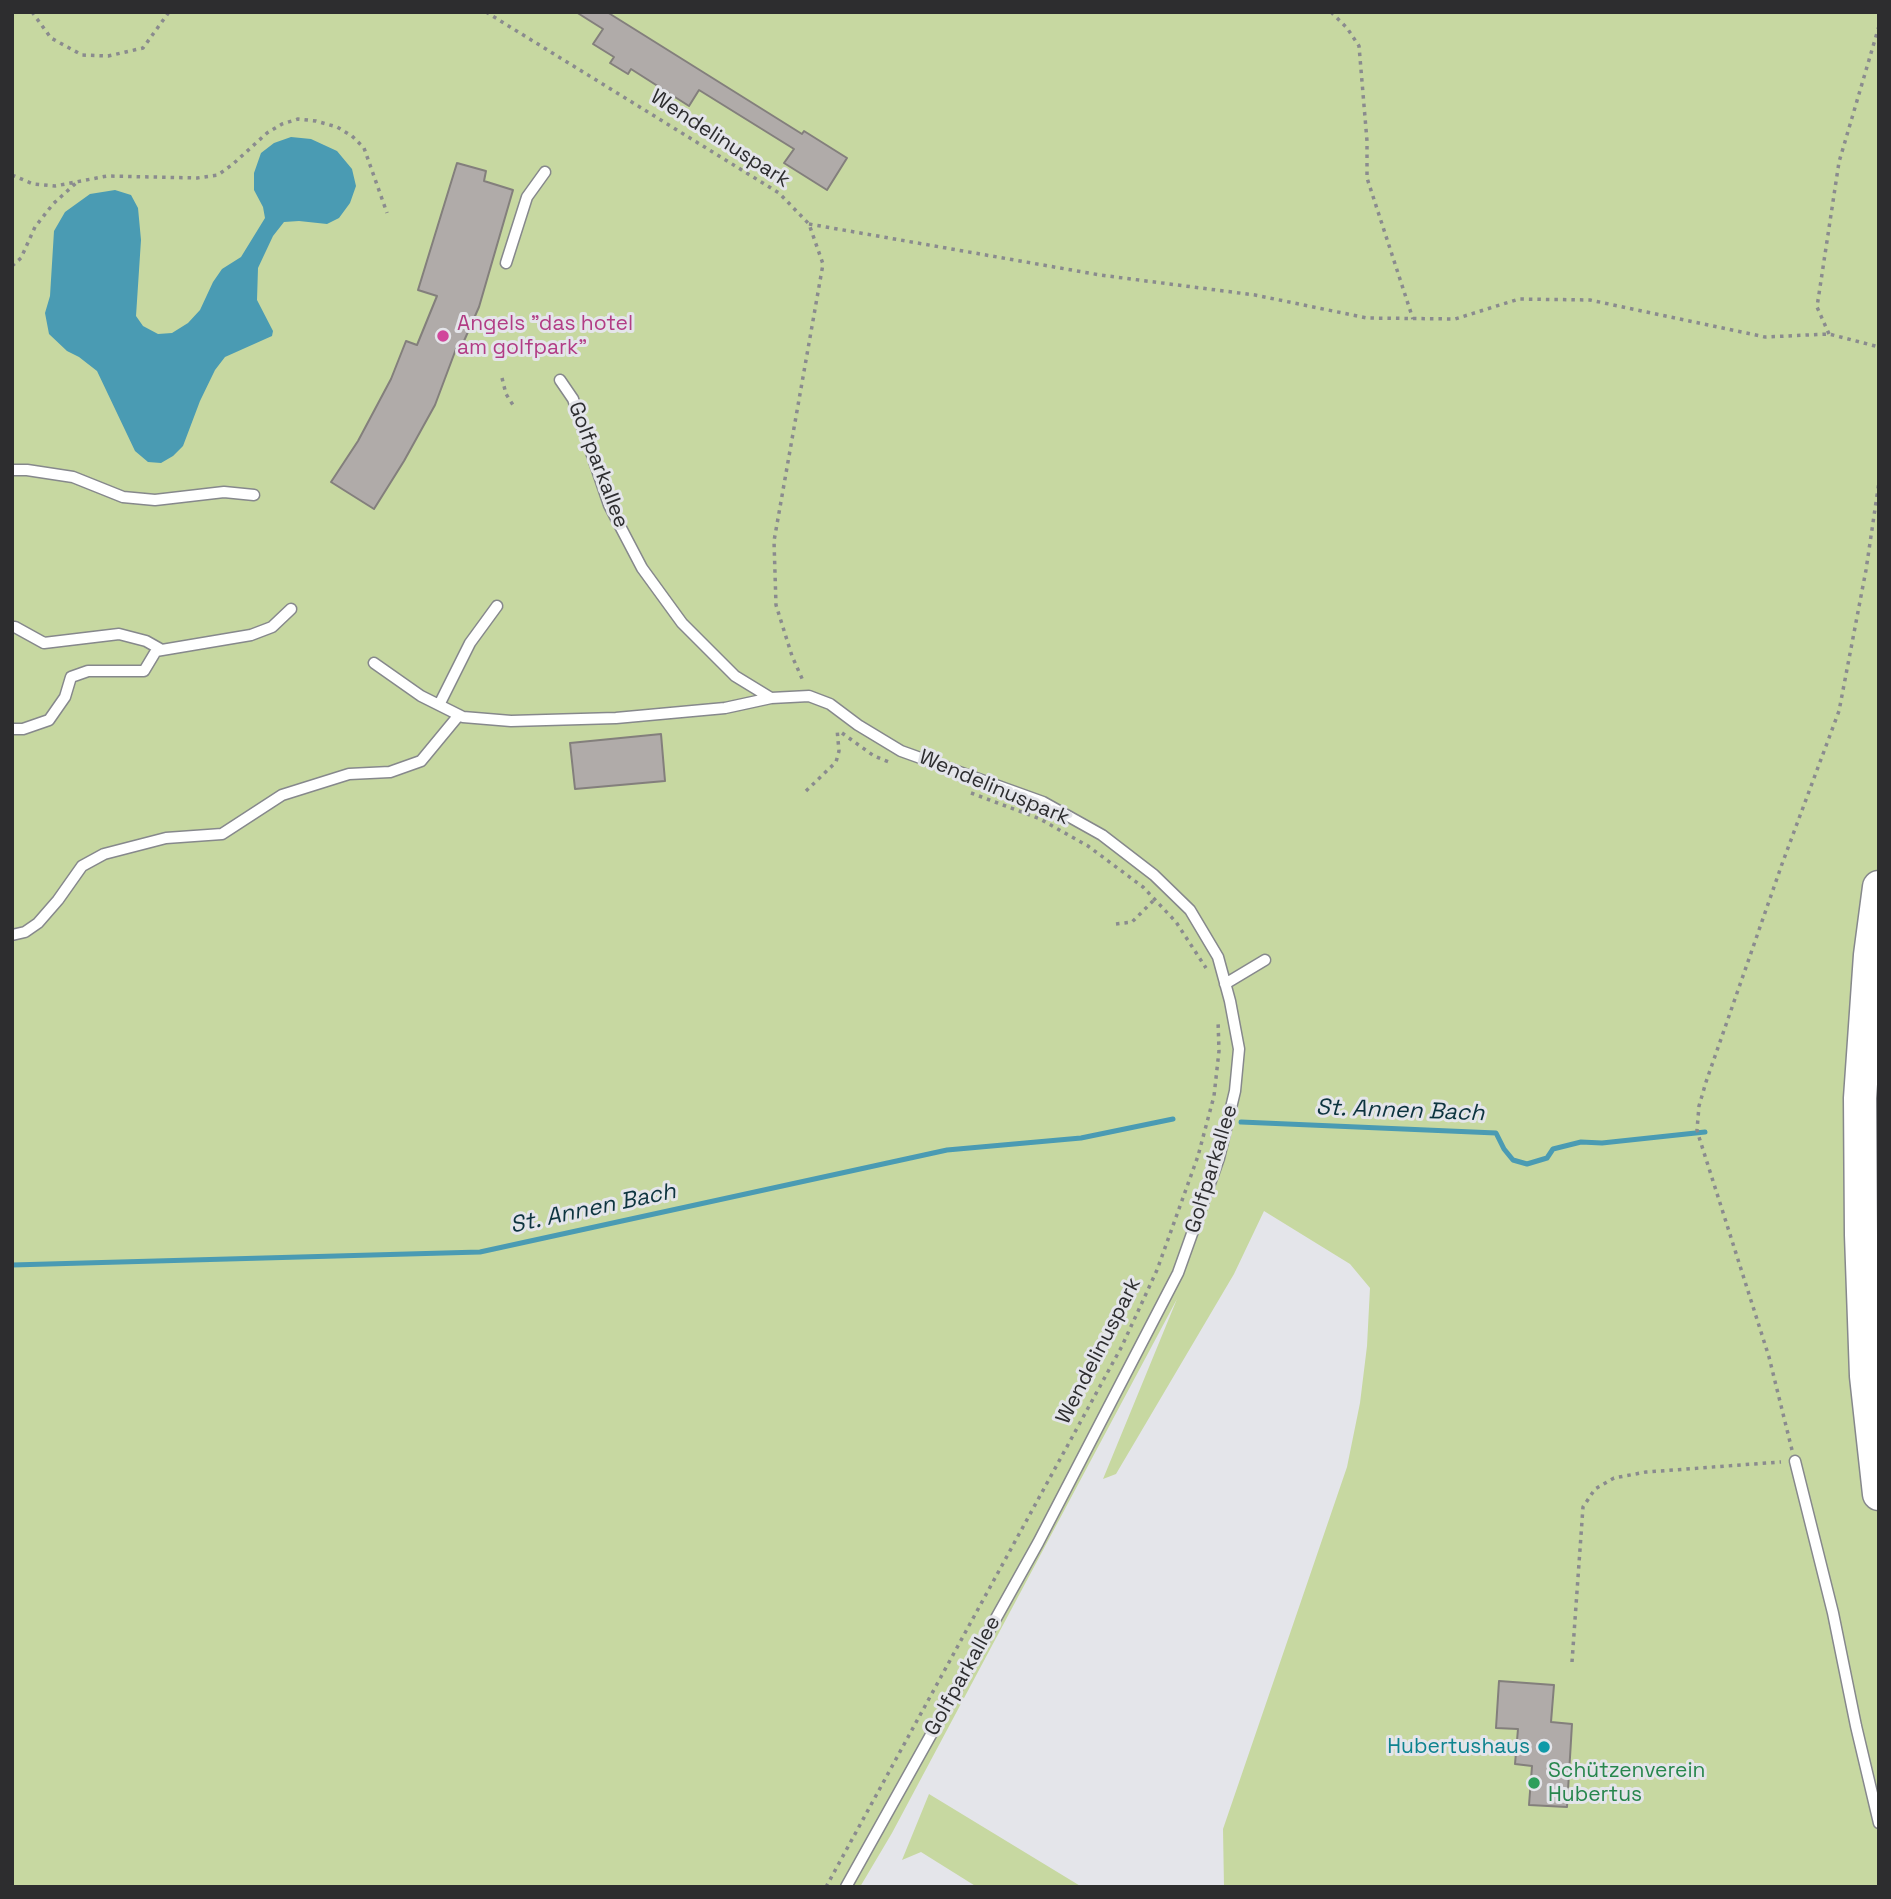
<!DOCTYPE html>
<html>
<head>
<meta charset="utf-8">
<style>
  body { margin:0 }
  #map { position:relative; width:1891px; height:1899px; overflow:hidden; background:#e4e5ea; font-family:"Space Grotesk",sans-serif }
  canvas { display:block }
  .frame { position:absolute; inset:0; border:14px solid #2d2d2f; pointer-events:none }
</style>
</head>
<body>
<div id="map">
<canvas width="1891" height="1899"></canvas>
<div class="frame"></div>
</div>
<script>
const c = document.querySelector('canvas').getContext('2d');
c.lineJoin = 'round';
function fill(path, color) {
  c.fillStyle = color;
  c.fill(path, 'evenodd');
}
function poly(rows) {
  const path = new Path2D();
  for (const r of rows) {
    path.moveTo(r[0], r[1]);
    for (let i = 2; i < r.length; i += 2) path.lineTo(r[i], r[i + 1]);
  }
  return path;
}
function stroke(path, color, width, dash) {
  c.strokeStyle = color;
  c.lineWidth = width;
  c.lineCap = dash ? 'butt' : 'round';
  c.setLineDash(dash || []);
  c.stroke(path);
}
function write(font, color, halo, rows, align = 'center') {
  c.font = font + ' "Space Grotesk",sans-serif';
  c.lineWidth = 6;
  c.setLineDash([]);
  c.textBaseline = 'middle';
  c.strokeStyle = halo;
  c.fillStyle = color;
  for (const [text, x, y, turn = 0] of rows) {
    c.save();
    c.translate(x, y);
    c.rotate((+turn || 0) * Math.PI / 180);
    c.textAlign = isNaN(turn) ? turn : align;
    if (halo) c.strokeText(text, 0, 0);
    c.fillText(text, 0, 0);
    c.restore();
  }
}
fill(poly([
  [12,12,1879,12,1879,1887,1224,1887,1223,1829,1347,1467,1360,1403,1367,1346,1370,1288,1350,1264,1264,1211,1234,1274,1116,1474,1103,1479,1177,1299,892,1833,860,1887,12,1887],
  [929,1794,1082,1887,977,1887,921,1852,902,1860]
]), '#c7d8a1');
fill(poly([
  [291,137,311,139,337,151,352,169,356,186,350,203,339,218,327,224,299,221,284,222,273,236,258,268,257,300,273,331,272,336,225,357,215,370,200,401,183,446,173,456,161,463,148,462,135,451,97,371,79,357,67,351,49,334,45,313,50,296,54,231,65,212,90,194,115,190,131,195,138,208,141,240,136,316,143,326,158,334,172,333,188,323,200,310,213,282,222,269,241,257,265,218,263,207,254,190,254,173,261,153,274,143]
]), '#4a9bb3');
stroke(poly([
  [1241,1122,1496,1133,1504,1149,1513,1160,1527,1164,1547,1158,1553,1149,1581,1142,1602,1143,1705,1132],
  [12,1265,480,1252,947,1150,1081,1138,1173,1119]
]), '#4a9bb3', 5);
const building = poly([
  [576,12,607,12,802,134,804,131,847,158,827,190,784,163,794,149,699,90,689,106,631,69,628,74,610,63,614,57,593,44,603,29,576,12],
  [457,163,486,171,484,181,513,190,479,307,460,350,456,349,435,405,404,461,374,509,331,482,358,441,391,379,406,341,417,345,437,296,418,290,457,163],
  [661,734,665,781,575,789,570,743,661,734],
  [1499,1681,1554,1685,1551,1722,1572,1724,1567,1807,1529,1805,1532,1766,1515,1764,1518,1729,1496,1728,1499,1681]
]);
fill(building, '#b0aba9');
stroke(building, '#837f7c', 2);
const service = poly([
  [506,263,527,197,545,172],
  [560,380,573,399,609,505,642,568,682,623,735,676,771,698,809,696,830,704,858,725,901,751,1043,802,1102,835,1154,875,1190,910,1218,957,1230,1001,1239,1049,1235,1091,1219,1158,1178,1273,1038,1543,846,1887],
  [12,470,27,470,73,477,123,497,155,500,224,492,254,495],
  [12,627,15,627,44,643,119,634,146,641,162,650],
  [374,663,421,696,463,717,511,721,616,718,725,708,771,698],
  [439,705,470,643,497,606],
  [12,729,23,729,49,720,65,697,71,677,88,671,144,671,156,651,251,635,272,627,291,609],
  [12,935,25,932,38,923,58,900,82,866,104,854,166,838,222,834,282,795,349,774,390,772,421,761,459,715],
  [1225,984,1265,960],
  [1795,1461,1833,1613,1856,1726,1879,1823]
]);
const trunk = poly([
  [1879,887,1870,955,1860,1098,1861,1235,1866,1376,1879,1494]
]);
stroke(service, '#86888c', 13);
stroke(trunk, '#86888c', 35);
stroke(poly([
  [32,12,51,38,82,55,108,56,143,48,169,12],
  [486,12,779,193,809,224,823,264,774,541,776,605,792,656,804,683],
  [1331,12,1347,28,1359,46,1367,141,1367,178,1413,319],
  [12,175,33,184,55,186,107,176,197,178,218,175,233,164,267,133,282,124,298,119,316,121,337,127,352,136,364,148,387,213],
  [809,224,1100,275,1255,295,1367,318,1455,319,1519,299,1590,300,1765,337,1829,334,1879,347],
  [12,266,21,258,35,227,53,204,76,183],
  [1829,334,1817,307,1839,162,1879,26],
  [502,378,506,394,513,405],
  [842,733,874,756,889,762],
  [806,791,836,762,839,751,837,729],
  [971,793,1040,819,1088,846,1143,887,1176,922,1206,968],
  [1116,924,1132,922,1156,898],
  [1792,1450,1769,1357,1699,1137,1697,1130,1699,1106,1706,1082,1782,864,1839,711,1866,570,1879,482],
  [1572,1662,1583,1507,1595,1489,1614,1478,1646,1472,1781,1462],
  [826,1887,1122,1346,1157,1270,1198,1156,1214,1096,1219,1051,1218,1020]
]), '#8a8b8e', 3.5, [3.5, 5]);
stroke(service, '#fff', 10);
stroke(trunk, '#fff', 32);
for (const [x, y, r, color] of [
  [443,336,7,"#d1479c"],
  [1544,1747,7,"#0f9aa8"],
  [1534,1783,7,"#2e9e5b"]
]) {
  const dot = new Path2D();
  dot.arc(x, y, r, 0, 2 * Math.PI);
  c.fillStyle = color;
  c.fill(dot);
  stroke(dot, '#e4e5ea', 2.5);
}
write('21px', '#2d2d2f', '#e4e5ea', [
  ["Wendelinuspark",720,139,33],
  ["Golfparkallee",598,465,69],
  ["Wendelinuspark",994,788,23],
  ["Golfparkallee",1212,1169,-73],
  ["Wendelinuspark",1099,1351,-63],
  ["Golfparkallee",963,1676,-61]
]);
write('21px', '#b23c85', '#e4e5ea', [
  ["Angels \"das hotel",457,324],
  ["am golfpark\"",457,348]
], 'left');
write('21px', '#0d838f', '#e4e5ea', [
  ["Hubertushaus",1530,1747]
], 'right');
write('21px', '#27864d', '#e4e5ea', [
  ["Schützenverein",1548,1771],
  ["Hubertus",1548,1795]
], 'left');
write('italic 23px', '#0d343f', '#e4e5ea', [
  ["St. Annen Bach",1400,1111,2],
  ["St. Annen Bach",593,1209,-12]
]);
</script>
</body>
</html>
